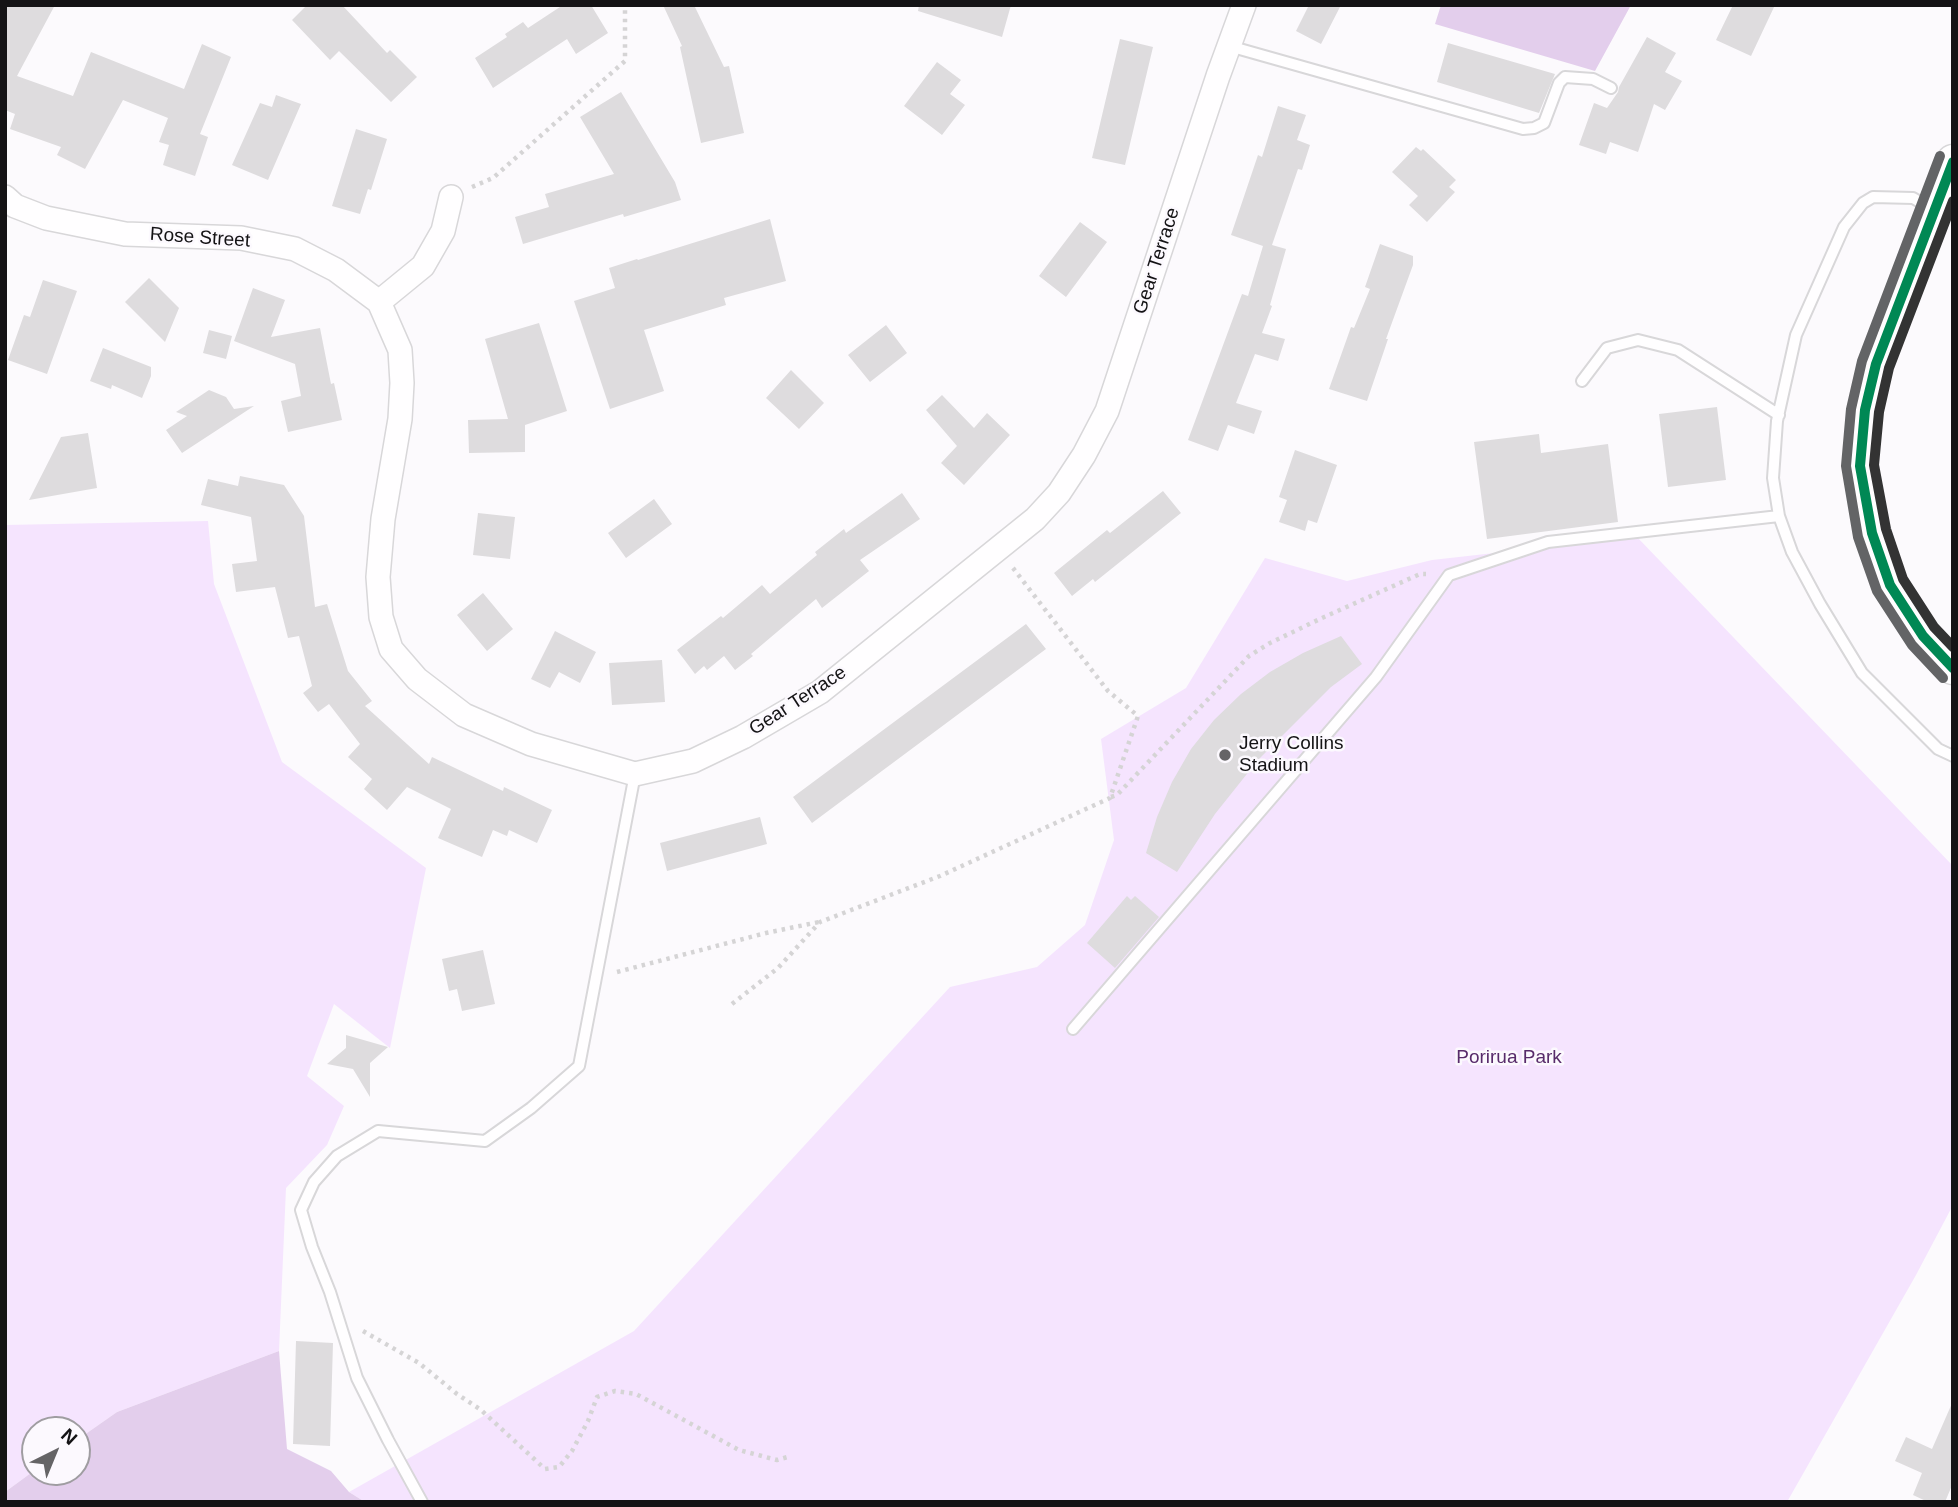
<!DOCTYPE html>
<html>
<head>
<meta charset="utf-8">
<style>
  body { margin:0 }
  #map { position:relative; width:1958px; height:1507px; overflow:hidden; background:#fcfafd; font-family:Helvetica,sans-serif }
  canvas { display:block }
  .frame { position:absolute; inset:0; border:7px solid #141315; pointer-events:none }
  .north { position:absolute; left:21px; top:1416px; width:70px; height:70px; box-sizing:border-box; background:#fcf9fe; border:2px solid #9f9da1; border-radius:50%; rotate:43deg; font-size:19px; font-weight:700; line-height:28px; text-align:center; color:#141315 }
  .north::after { content:''; display:block; margin:auto; width:24px; height:32px; background:#656466; clip-path:polygon(50% 0,100% 100%,50% 72%,0 100%) }
</style>
</head>
<body>
<div id="map">
<canvas width="1958" height="1507"></canvas>
<div class="frame"></div>
<div class="north">N</div>
</div>
<script>
const c = document.querySelector('canvas').getContext('2d');
c.lineJoin = 'round';
function fill(path, color) {
  c.fillStyle = color;
  c.fill(path, 'evenodd');
}
function poly(rows) {
  const path = new Path2D();
  for (const r of rows) {
    path.moveTo(r[0], r[1]);
    for (let i = 2; i < r.length; i += 2) path.lineTo(r[i], r[i + 1]);
  }
  return path;
}
function stroke(path, color, width, dash) {
  c.strokeStyle = color;
  c.lineWidth = width;
  c.lineCap = dash ? 'butt' : 'round';
  c.setLineDash(dash || []);
  c.stroke(path);
}
function write(font, color, halo, rows, align = 'center') {
  c.font = font + ' Helvetica,sans-serif';
  c.lineWidth = 5;
  c.setLineDash([]);
  c.textBaseline = 'middle';
  c.strokeStyle = halo;
  c.fillStyle = color;
  for (const [text, x, y, turn = 0] of rows) {
    c.save();
    c.translate(x, y);
    c.rotate((+turn || 0) * Math.PI / 180);
    c.textAlign = isNaN(turn) ? turn : align;
    if (halo) c.strokeText(text, 0, 0);
    c.fillText(text, 0, 0);
    c.restore();
  }
}
fill(poly([
  [208,521,214,584,282,762,426,868,390,1048,334,1004,307,1076,344,1106,327,1145,286,1188,279,1351,117,1412,77,1440,77,1430,35,1430,35,1470,5,1492,5,525],
  [1637,537,1953,866,1953,1205,1916,1275,1787,1502,365,1502,349,1492,634,1331,950,987,1037,967,1085,925,1114,840,1101,739,1186,688,1265,558,1347,581,1432,560]
]), '#f5e4fe');
fill(poly([
  [1441,5,1631,5,1595,71,1435,24],
  [279,1351,287,1449,331,1471,349,1492,365,1502,5,1502,5,1492,35,1470,35,1472,77,1472,77,1440,117,1412]
]), '#e3ceec');
fill(poly([
  [5,5,55,5,17,76,73,96,91,52,184,89,202,44,231,57,200,134,208,137,195,176,163,165,169,145,159,142,168,118,123,100,85,169,57,155,61,147,10,129,15,114,5,110],
  [307,5,342,5,387,53,390,50,417,77,391,102,339,51,330,60,292,20],
  [563,5,591,5,608,33,576,54,567,39,493,88,475,58,507,37,505,34,523,22,528,28],
  [663,5,694,5,724,67,729,66,744,133,701,143,680,47,682,46],
  [919,5,1011,5,1002,37,918,11],
  [1309,5,1341,5,1321,44,1296,31],
  [1733,5,1775,5,1751,56,1716,40],
  [1647,37,1676,53,1665,72,1682,81,1665,110,1654,104,1638,152,1610,142,1606,154,1579,145,1594,103,1607,108,1618,92,1619,87],
  [1120,39,1153,47,1125,165,1092,158],
  [1448,43,1555,74,1539,113,1437,82],
  [937,62,961,80,950,94,965,105,942,135,904,106],
  [621,92,675,182,681,200,624,217,623,214,523,244,515,217,549,207,545,194,614,174,580,117],
  [276,95,301,104,268,180,232,165,260,103,272,107],
  [1278,106,1306,115,1297,140,1310,145,1302,170,1298,169,1272,245,1286,249,1270,305,1272,306,1262,333,1285,339,1278,361,1255,354,1236,403,1262,411,1254,434,1228,425,1218,451,1188,440,1242,294,1248,296,1263,246,1231,235,1258,155,1262,157],
  [356,129,387,139,371,190,368,189,360,214,332,206],
  [1416,147,1421,151,1423,149,1456,180,1449,187,1455,192,1427,222,1409,205,1418,196,1392,172],
  [770,219,786,281,724,298,726,305,644,330,664,391,610,409,574,301,615,288,609,268,637,259,638,260],
  [1080,222,1107,242,1066,297,1039,276],
  [1380,244,1413,256,1413,265,1386,339,1388,339,1367,401,1329,389,1351,327,1354,328,1370,289,1365,287],
  [149,278,179,308,165,342,125,302],
  [43,280,77,291,47,374,8,360,24,315,30,317],
  [253,288,285,300,271,337,320,328,331,384,334,383,342,420,288,432,281,401,301,396,295,364,234,341],
  [539,323,567,411,525,425,525,452,469,453,468,420,508,419,485,339],
  [886,325,907,353,870,382,848,355],
  [209,330,232,336,226,359,203,353],
  [103,348,151,367,151,376,142,398,112,385,111,389,90,381],
  [791,370,824,403,799,429,766,398],
  [209,390,226,397,234,409,254,406,182,453,166,430,187,416,176,412],
  [942,395,974,428,987,413,1010,435,964,485,941,463,957,446,926,410],
  [1717,407,1726,480,1668,487,1659,414],
  [88,433,97,488,29,500,61,437],
  [1539,434,1541,453,1608,444,1618,522,1487,539,1474,442],
  [1295,450,1337,465,1317,523,1308,520,1305,531,1279,522,1287,500,1279,497],
  [240,476,284,485,304,516,315,607,327,604,348,671,372,701,365,706,429,764,432,757,503,791,504,787,552,810,537,843,509,830,507,836,493,830,482,857,438,838,451,809,407,787,387,810,364,789,372,779,348,757,360,744,329,704,318,712,303,693,312,686,299,636,288,638,275,587,236,592,232,564,257,561,251,517,201,505,208,479,238,486],
  [1163,491,1181,513,1095,582,1093,579,1072,596,1054,573,1107,530,1110,533],
  [902,493,920,519,860,560,869,571,822,608,816,599,751,654,753,656,735,670,724,656,707,670,704,666,695,674,677,650,721,616,723,618,762,585,770,594,817,555,815,552,844,529,846,533],
  [654,499,672,524,626,558,608,533],
  [478,513,515,517,510,559,473,555],
  [483,593,513,629,487,651,457,615],
  [1026,624,1046,649,812,823,793,797],
  [555,631,596,652,580,683,559,672,550,688,531,679],
  [1341,636,1362,664,1331,687,1258,760,1215,814,1177,872,1146,853,1157,817,1172,782,1191,749,1214,720,1241,694,1270,672,1303,653],
  [662,660,665,702,612,705,609,663],
  [760,817,767,844,667,871,660,843],
  [1127,896,1131,900,1135,896,1159,917,1115,968,1087,943],
  [483,950,495,1004,462,1011,457,989,449,991,442,959],
  [346,1035,388,1047,370,1063,370,1097,353,1069,327,1064,346,1048],
  [296,1341,333,1343,330,1446,293,1444],
  [1953,1401,1953,1483,1945,1502,1928,1502,1913,1495,1922,1473,1895,1461,1906,1437,1932,1449]
]), '#dedcde');
const lane = poly([
  [1229,46,1523,129,1534,128,1544,123,1559,83,1565,77,1593,79,1611,88],
  [1932,209,1913,198,1873,197,1863,203,1844,227,1796,335,1777,421,1773,478,1779,516,1792,552,1820,604,1862,673,1938,749,1953,756],
  [1582,381,1607,348,1638,340,1678,350,1779,415],
  [1073,1029,1376,677,1449,575,1548,542,1779,516],
  [422,1502,388,1440,357,1378,330,1292,312,1247,301,1210,314,1182,337,1156,378,1131,485,1141,531,1108,579,1066,635,774]
]);
const street = poly([
  [5,197,15,206,46,218,125,234,241,238,295,249,336,270,379,302,423,266,443,231,451,197],
  [379,302,400,350,402,383,400,419,383,519,378,577,381,617,391,649,417,679,464,715,531,744,635,774,693,761,743,737,820,692,1035,519,1059,493,1084,455,1107,411,1218,76,1244,5]
]);
const secondary = poly([
  [1953,161,1876,364,1865,410,1860,466,1872,533,1890,585,1923,636,1953,668]
]);
stroke(lane, '#d8d7d9', 14);
stroke(street, '#d8d7d9', 26);
stroke(secondary, '#d8d7d9', 35);
stroke(poly([
  [472,187,493,178,625,61,625,5],
  [1111,797,1117,795,1249,656,1270,643,1322,618,1420,574,1426,574],
  [617,972,766,933,819,922],
  [732,1004,778,968,820,922,940,876,1110,798,1138,716,1108,691,1013,568],
  [363,1331,419,1363,457,1394,481,1410,545,1469,559,1467,572,1451,588,1421,597,1397,615,1391,636,1394,739,1450,777,1460,791,1456]
]), '#d5d4d5', 4.5, [3.5, 5]);
stroke(lane, '#fffeff', 10);
stroke(street, '#fffeff', 23);
stroke(secondary, '#fffeff', 32);
stroke(poly([
  [1953,162,1876,364,1865,410,1860,466,1872,533,1890,585,1923,636,1953,668]
]), '#008854', 10);
stroke(poly([
  [1940,156,1862,361,1851,409,1846,466,1858,537,1877,591,1912,645,1943,678]
]), '#636466', 10);
stroke(poly([
  [1953,201,1889,368,1879,412,1874,465,1886,529,1903,579,1934,627,1953,647]
]), '#333', 10);
for (const [x, y, r, color] of [
  [1225,755,7,"#656466"]
]) {
  const dot = new Path2D();
  dot.arc(x, y, r, 0, 2 * Math.PI);
  c.fillStyle = color;
  c.fill(dot);
  stroke(dot, '#fcf9fe', 2.5);
}
write('19px', '#141315', '#fcf9fe', [
  ["Rose Street",200,238,4],
  ["Gear Terrace",1157,261,-72],
  ["Gear Terrace",798,701,-33]
]);
write('19px', '#141315', '#fcf9fe', [
  ["Jerry Collins",1239,744],
  ["Stadium",1239,766]
], 'left');
write('19px', '#582c6b', '#fcf9fe', [
  ["Porirua Park",1509,1058]
]);
</script>
</body>
</html>
